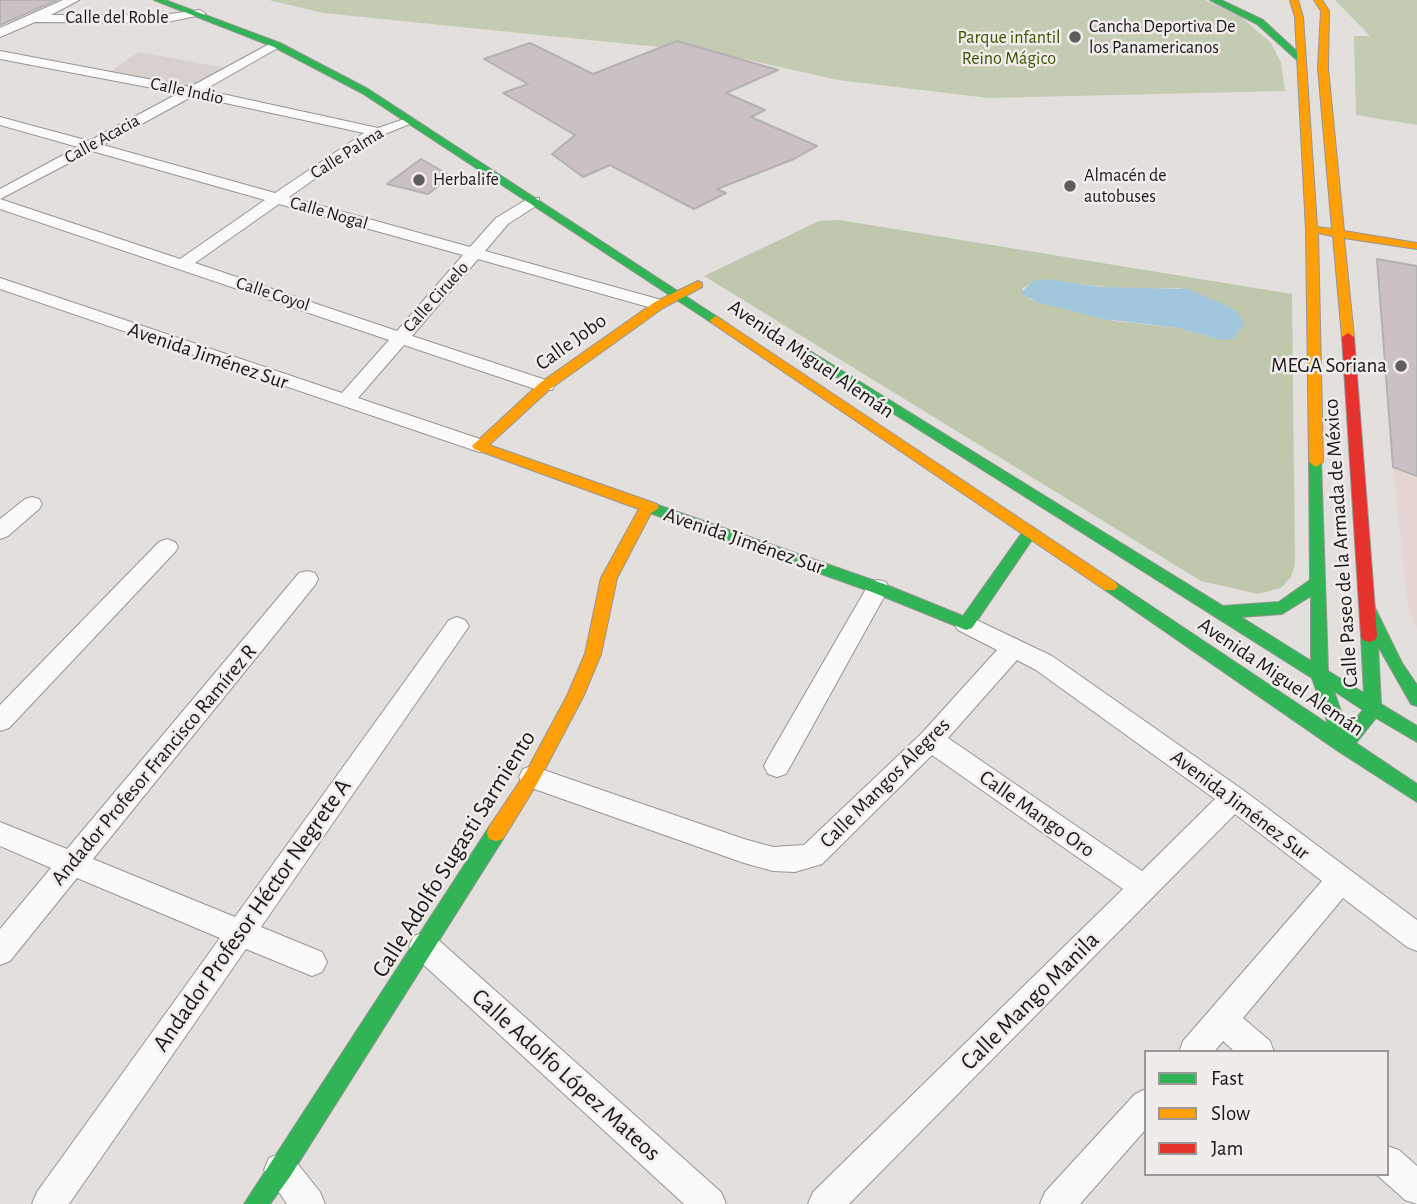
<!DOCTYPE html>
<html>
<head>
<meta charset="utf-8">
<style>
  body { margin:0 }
  #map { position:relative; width:1417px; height:1204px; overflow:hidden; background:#e2dfdd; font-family:"Alegreya Sans",sans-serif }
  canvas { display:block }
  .legend { position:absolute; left:1144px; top:1050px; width:245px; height:126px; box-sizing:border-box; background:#f0ecea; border:2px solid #9a9796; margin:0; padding:9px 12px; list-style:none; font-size:21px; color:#191817 }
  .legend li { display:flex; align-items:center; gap:14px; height:35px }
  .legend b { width:35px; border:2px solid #9a9796 }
</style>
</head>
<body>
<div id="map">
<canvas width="1417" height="1204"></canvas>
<ul class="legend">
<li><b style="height:9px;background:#30b455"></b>Fast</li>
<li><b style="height:9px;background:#ff9f0a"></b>Slow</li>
<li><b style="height:9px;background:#e5322d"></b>Jam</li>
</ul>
</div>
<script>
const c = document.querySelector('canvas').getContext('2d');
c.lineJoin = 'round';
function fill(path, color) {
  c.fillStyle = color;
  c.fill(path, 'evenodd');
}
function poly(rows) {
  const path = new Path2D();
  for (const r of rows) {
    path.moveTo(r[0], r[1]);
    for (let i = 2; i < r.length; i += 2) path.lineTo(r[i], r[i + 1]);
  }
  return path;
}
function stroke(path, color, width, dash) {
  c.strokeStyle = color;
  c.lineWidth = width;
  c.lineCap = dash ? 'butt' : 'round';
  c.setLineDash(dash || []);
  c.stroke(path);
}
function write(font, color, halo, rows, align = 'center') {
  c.font = font + ' "Alegreya Sans",sans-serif';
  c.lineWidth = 5;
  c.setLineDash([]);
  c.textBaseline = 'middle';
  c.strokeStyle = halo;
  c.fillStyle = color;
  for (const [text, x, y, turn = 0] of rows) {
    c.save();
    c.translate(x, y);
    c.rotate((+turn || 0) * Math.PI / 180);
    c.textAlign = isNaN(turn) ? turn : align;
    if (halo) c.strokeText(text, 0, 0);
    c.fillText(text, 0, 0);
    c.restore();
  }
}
fill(poly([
  [1377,259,1417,266,1417,630,1408,608,1393,467]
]), '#e6d6d3');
fill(poly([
  [139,52,226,68,191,87,109,72]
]), '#d8d0cc');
fill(poly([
  [269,0,1205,0,1241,17,1271,43,1281,63,1285,91,988,98,838,80,718,53,323,13],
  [1335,0,1417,0,1417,125,1356,115,1354,36,1370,36]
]), '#c3ccb2');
fill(poly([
  [839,220,1292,294,1295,563,1291,577,1281,588,1258,594,1201,581,704,276,819,221],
  [1037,280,1127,289,1180,288,1221,340,1179,328,1114,321,1037,302,1030,299,1022,289]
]), '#bfc8ac');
fill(poly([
  [1045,279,1100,287,1188,289,1225,305,1238,313,1244,323,1234,338,1221,340,1179,328,1103,319,1037,302,1021,293,1033,281]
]), '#a1c7dd');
const building = poly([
  [0,0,57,0,0,25,0,0],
  [677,41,778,70,726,93,765,110,751,117,817,146,794,159,717,189,726,193,694,209,610,165,583,177,552,154,575,135,503,93,528,84,484,59,530,43,593,74,677,41],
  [421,159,451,176,428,194,387,184,421,159],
  [1377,259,1417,266,1417,476,1393,467,1377,259]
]);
fill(building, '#cbc0c4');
stroke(building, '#b4b1b1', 2);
const street = poly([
  [63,0,79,0,51,15,162,15,200,10,206,14,162,23,35,22,0,37,0,28,63,0],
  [273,42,283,45,204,90,378,128,410,117,417,121,368,141,289,197,470,247,496,218,529,198,539,198,539,204,508,224,485,251,665,301,668,305,659,310,478,259,412,336,552,382,554,386,552,390,538,390,404,345,358,398,486,441,489,446,486,451,479,452,0,289,0,278,342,393,389,340,0,209,0,189,78,147,0,125,0,117,89,141,179,93,0,59,0,51,190,87,273,42],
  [193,96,364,133,275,193,103,145,193,96],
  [92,151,265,200,180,259,0,199,92,151],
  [279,204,463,255,397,331,195,263,279,204],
  [32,497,39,499,42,504,39,509,8,536,0,539,0,519,25,499,32,497],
  [167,539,175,542,178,547,175,552,9,728,0,731,0,705,159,542,167,539],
  [307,571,315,573,318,579,315,585,93,859,235,917,449,620,457,617,465,620,469,626,465,632,261,927,322,952,327,962,322,972,312,976,246,949,69,1204,32,1204,37,1192,220,938,77,878,10,961,0,965,0,929,51,868,0,846,0,822,67,849,299,573,307,571],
  [878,580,886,582,889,588,786,774,777,777,768,774,764,766,768,758,870,582,878,580],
  [966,615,1052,656,1243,790,1417,920,1417,951,1407,947,1343,898,1243,1018,1270,1041,1274,1052,1235,1052,1223,1041,1214,1052,1179,1052,1183,1041,1322,881,1235,814,849,1204,808,1204,813,1192,1123,889,932,755,822,864,795,872,773,871,744,863,523,785,519,777,523,769,532,766,744,839,773,847,804,845,922,733,997,650,958,630,954,624,958,618,966,615],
  [1017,660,1036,670,1215,799,1142,871,948,738,1017,660],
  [424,932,434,936,721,1192,726,1204,684,1204,414,956,409,946,414,936,424,932],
  [1146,1089,1146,1129,1080,1204,1040,1204,1045,1192,1135,1094,1146,1089],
  [1387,1146,1399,1150,1417,1166,1417,1204,1405,1200,1376,1174,1387,1174,1387,1146],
  [281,1153,293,1158,320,1192,325,1204,287,1204,264,1170,269,1158,281,1153]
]);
const fast = poly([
  [154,0,165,0,280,43,368,89,722,320,720,323,712,323,362,93,274,47,154,0],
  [1210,0,1221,0,1263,20,1304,58,1297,60,1257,24,1210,0],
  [797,343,1223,606,1279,602,1310,580,1309,462,1311,459,1321,459,1328,671,1364,693,1361,636,1363,632,1370,630,1360,610,1362,606,1374,606,1402,663,1417,685,1417,706,1411,704,1378,646,1381,704,1417,726,1417,742,1376,718,1356,743,1417,784,1417,802,1338,751,1105,590,1102,586,1105,582,1115,582,1328,724,1312,678,793,350,793,344,797,343],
  [1311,596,1311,661,1241,617,1282,614,1311,596],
  [1334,691,1363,710,1347,729,1334,691],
  [652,503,884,584,963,616,1026,527,1031,526,1038,531,972,628,966,630,872,592,647,512,645,508,652,503],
  [496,825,503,827,505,833,503,839,289,1178,270,1204,244,1204,489,827,496,825]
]);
const slow = poly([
  [1290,0,1298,0,1303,17,1317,227,1332,229,1318,68,1321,11,1314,0,1322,0,1329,11,1328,68,1344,231,1417,243,1417,249,1344,238,1354,337,1348,341,1342,337,1333,236,1318,233,1323,462,1316,467,1309,462,1306,230,1295,17,1290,0],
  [698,281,702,283,702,287,663,308,550,389,489,445,657,504,659,508,651,513,617,578,601,654,583,697,538,782,503,839,496,841,489,839,487,833,489,827,526,772,567,696,585,654,601,578,639,509,474,449,472,446,540,383,655,302,698,281],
  [716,316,1115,582,1118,586,1115,590,1105,590,712,323,710,320,716,316]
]);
const jam = poly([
  [1348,333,1354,337,1377,636,1375,640,1369,642,1363,640,1361,636,1342,337,1348,333]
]);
stroke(street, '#979594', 2);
stroke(fast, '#979594', 2);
stroke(slow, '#979594', 2);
stroke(jam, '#979594', 2);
fill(street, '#fbfafa');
fill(fast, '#30b455');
fill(slow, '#ff9f0a');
fill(jam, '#e5322d');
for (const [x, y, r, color] of [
  [1075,37,7,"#5f5e5c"],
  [419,180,7,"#5f5e5c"],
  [1070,186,7,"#5f5e5c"],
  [1401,366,7,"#5f5e5c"]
]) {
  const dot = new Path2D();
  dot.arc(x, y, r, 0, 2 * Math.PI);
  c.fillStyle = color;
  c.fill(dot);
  stroke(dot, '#f0ecea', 2.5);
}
write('18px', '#191817', '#f0ecea', [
  ["Calle del Roble",117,18],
  ["Calle Indio",187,91,12],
  ["Calle Acacia",102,139,-29],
  ["Calle Palma",347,153,-32],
  ["Calle Nogal",329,213,16],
  ["Calle Coyol",273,294,18],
  ["Calle Ciruelo",436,297,-48]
]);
write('18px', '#191817', '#f0ecea', [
  ["Cancha Deportiva De",1089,27],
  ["los Panamericanos",1089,48],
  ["Almacén de",1084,176],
  ["autobuses",1084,197],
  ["Herbalife",433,180]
], 'left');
write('18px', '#3d5300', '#f0ecea', [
  ["Parque infantil",1009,38],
  ["Reino Mágico",1009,59]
]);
write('21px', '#191817', '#f0ecea', [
  ["Calle Jobo",571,342,-36],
  ["Avenida Jiménez Sur",208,356,19],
  ["Avenida Miguel Alemán",811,359,34],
  ["Avenida Jiménez Sur",744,541,19],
  ["Calle Paseo de la Armada de México",1341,543,-94],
  ["Avenida Miguel Alemán",1281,677,34],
  ["Andador Profesor Francisco Ramírez R",154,765,-50],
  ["Calle Mangos Alegres",885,783,-45],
  ["Avenida Jiménez Sur",1240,805,37],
  ["Calle Mango Oro",1037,814,35]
]);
write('21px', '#191817', '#f0ecea', [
  ["MEGA Soriana",1387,366]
], 'right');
write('24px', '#191817', '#f0ecea', [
  ["Calle Adolfo Sugasti Sarmiento",454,854,-58],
  ["Andador Profesor Héctor Negrete A",252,915,-55],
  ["Calle Mango Manila",1030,1001,-45],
  ["Calle Adolfo López Mateos",566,1075,42]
]);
</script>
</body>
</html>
